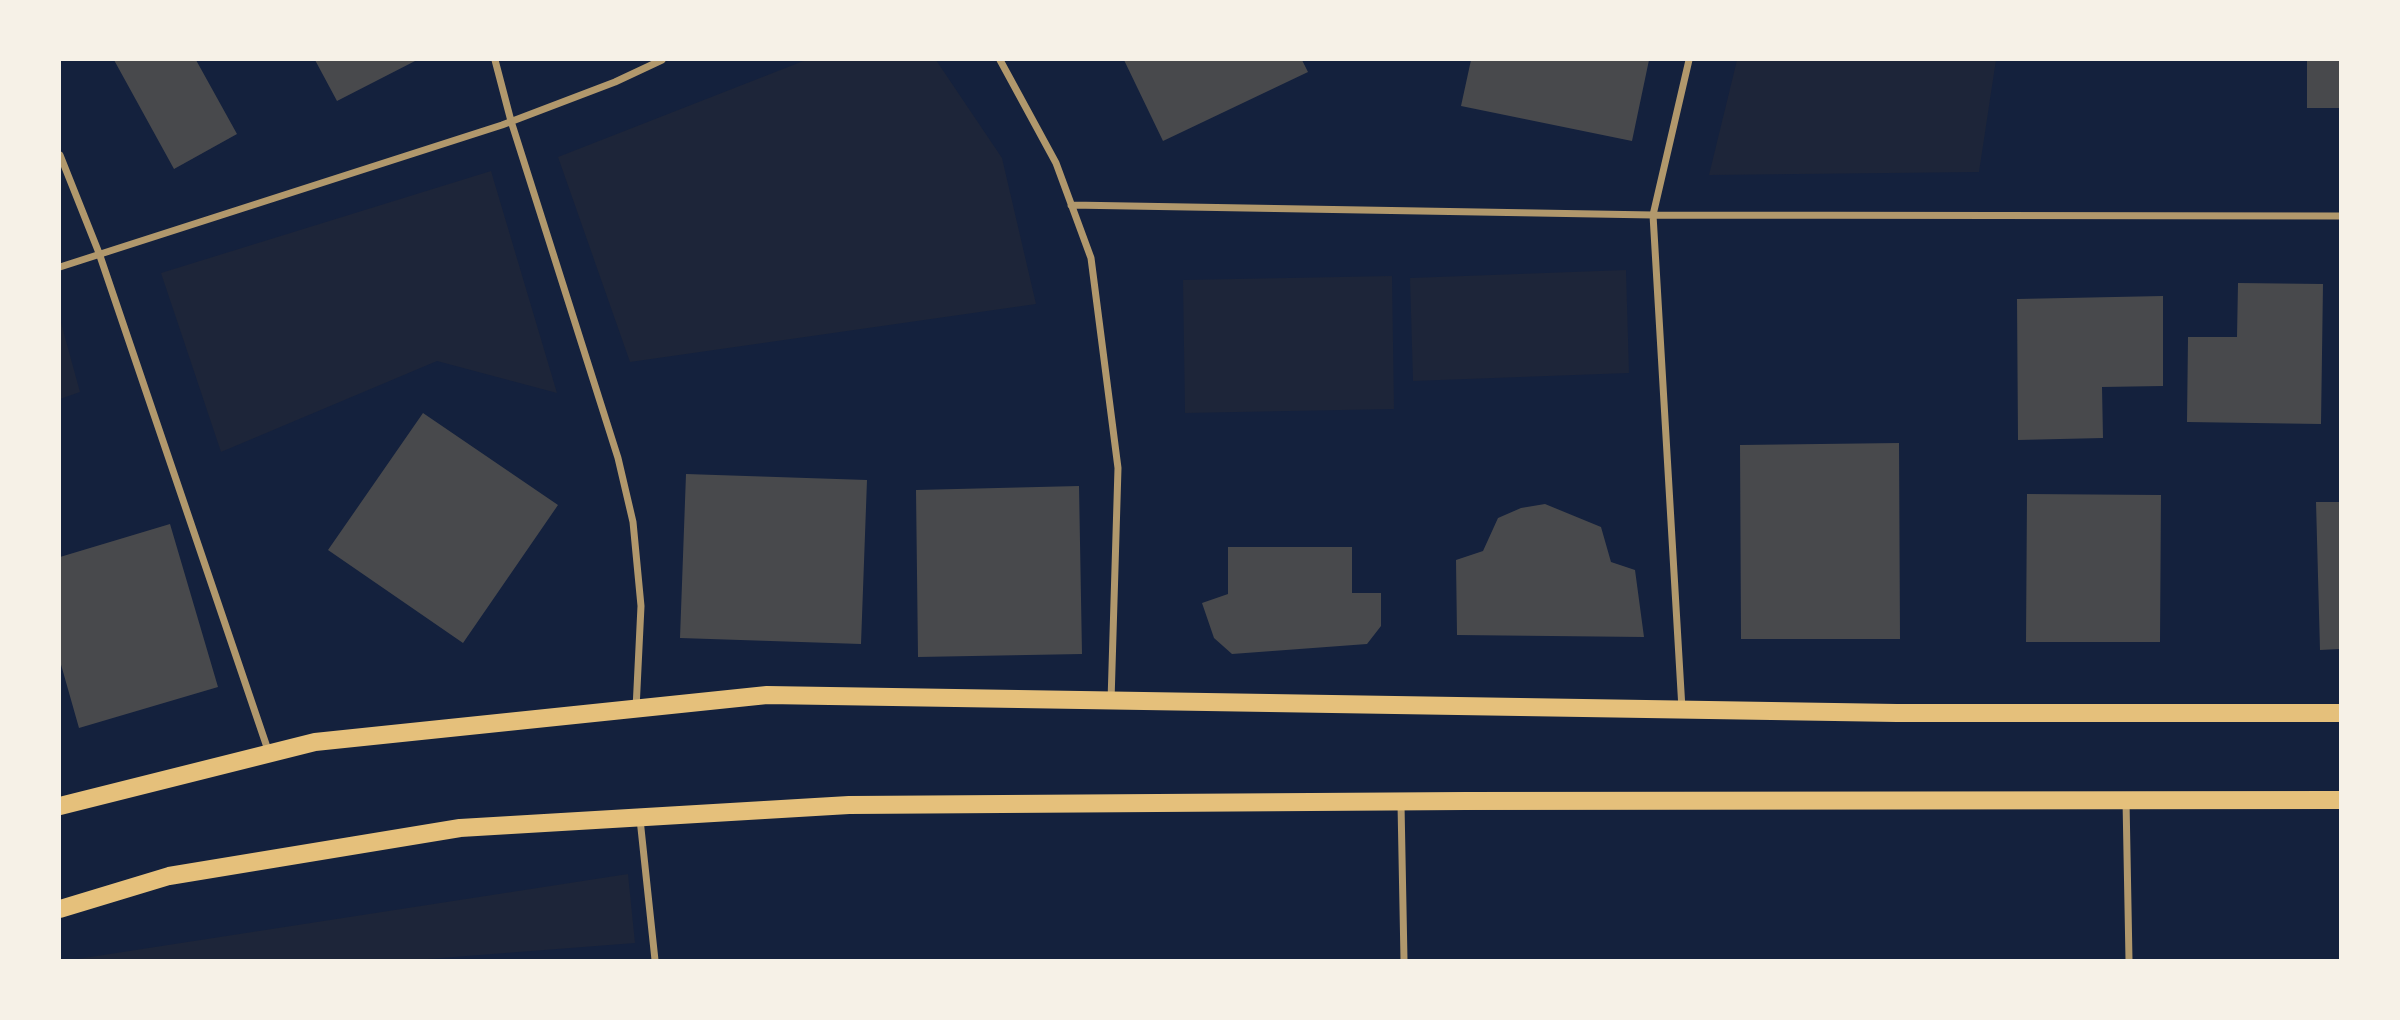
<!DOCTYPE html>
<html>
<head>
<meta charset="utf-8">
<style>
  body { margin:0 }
  #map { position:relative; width:2400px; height:1020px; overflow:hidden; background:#14213d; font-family:"Alegreya Sans",sans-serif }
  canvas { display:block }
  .frame { position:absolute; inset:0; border:61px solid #f6f1e7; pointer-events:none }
</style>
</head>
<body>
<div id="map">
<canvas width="2400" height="1020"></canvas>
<div class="frame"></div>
</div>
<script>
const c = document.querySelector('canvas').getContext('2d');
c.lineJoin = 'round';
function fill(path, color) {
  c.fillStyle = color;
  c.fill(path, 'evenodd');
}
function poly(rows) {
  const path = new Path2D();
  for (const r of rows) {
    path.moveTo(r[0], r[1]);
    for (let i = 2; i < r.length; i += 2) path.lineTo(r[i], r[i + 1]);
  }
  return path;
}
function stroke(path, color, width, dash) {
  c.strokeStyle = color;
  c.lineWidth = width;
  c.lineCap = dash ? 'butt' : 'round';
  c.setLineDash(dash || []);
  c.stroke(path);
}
fill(poly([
  [806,60,936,60,1002,158,1036,304,630,362,558,157],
  [1737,60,1996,60,1979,172,1709,175],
  [491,171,557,393,437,361,221,452,161,273],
  [1626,270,1629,373,1413,381,1410,278],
  [1392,276,1394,409,1185,413,1183,280],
  [60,319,80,392,60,399],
  [628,874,635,943,415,960,71,960]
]), '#1d2539');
fill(poly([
  [114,60,196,60,237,134,174,169],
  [315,60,417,60,337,101],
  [1124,60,1302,60,1308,72,1163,141],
  [1471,60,1649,60,1632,141,1461,106],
  [2307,60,2340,60,2340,108,2307,108],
  [2238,283,2323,284,2321,424,2187,422,2188,337,2237,337],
  [2163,296,2163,386,2102,387,2103,438,2018,440,2017,299],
  [423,413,558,505,463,643,328,550],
  [1899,443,1900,639,1741,639,1740,445],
  [686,474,867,480,861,644,680,638],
  [1079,486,1082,654,918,657,916,490],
  [2027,494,2161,495,2160,642,2026,642],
  [2316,502,2340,502,2340,649,2320,650],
  [1545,504,1601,527,1611,562,1635,570,1644,637,1457,635,1456,560,1483,551,1498,518,1521,508],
  [170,524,218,687,79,728,60,661,60,557],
  [1228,547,1352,547,1352,593,1381,593,1381,626,1367,644,1232,654,1214,638,1202,603,1228,594]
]), '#48494c');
stroke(poly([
  [495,60,511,121,618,458,633,522,641,606,636,709],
  [1000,60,1056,163,1091,258,1118,468,1111,701],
  [60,155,99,253,269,753],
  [1071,205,1653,215,2340,216],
  [60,267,502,125,615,82,662,60],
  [1682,709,1653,215,1689,60],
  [2126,800,2129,960],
  [1401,804,1404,960],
  [640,819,655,960]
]), '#b1986c', 7);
stroke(poly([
  [60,806,315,742,767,695,1897,713,2340,713],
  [60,909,169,876,460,828,849,805,1465,801,2340,800]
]), '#e5c07b', 18);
</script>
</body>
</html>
